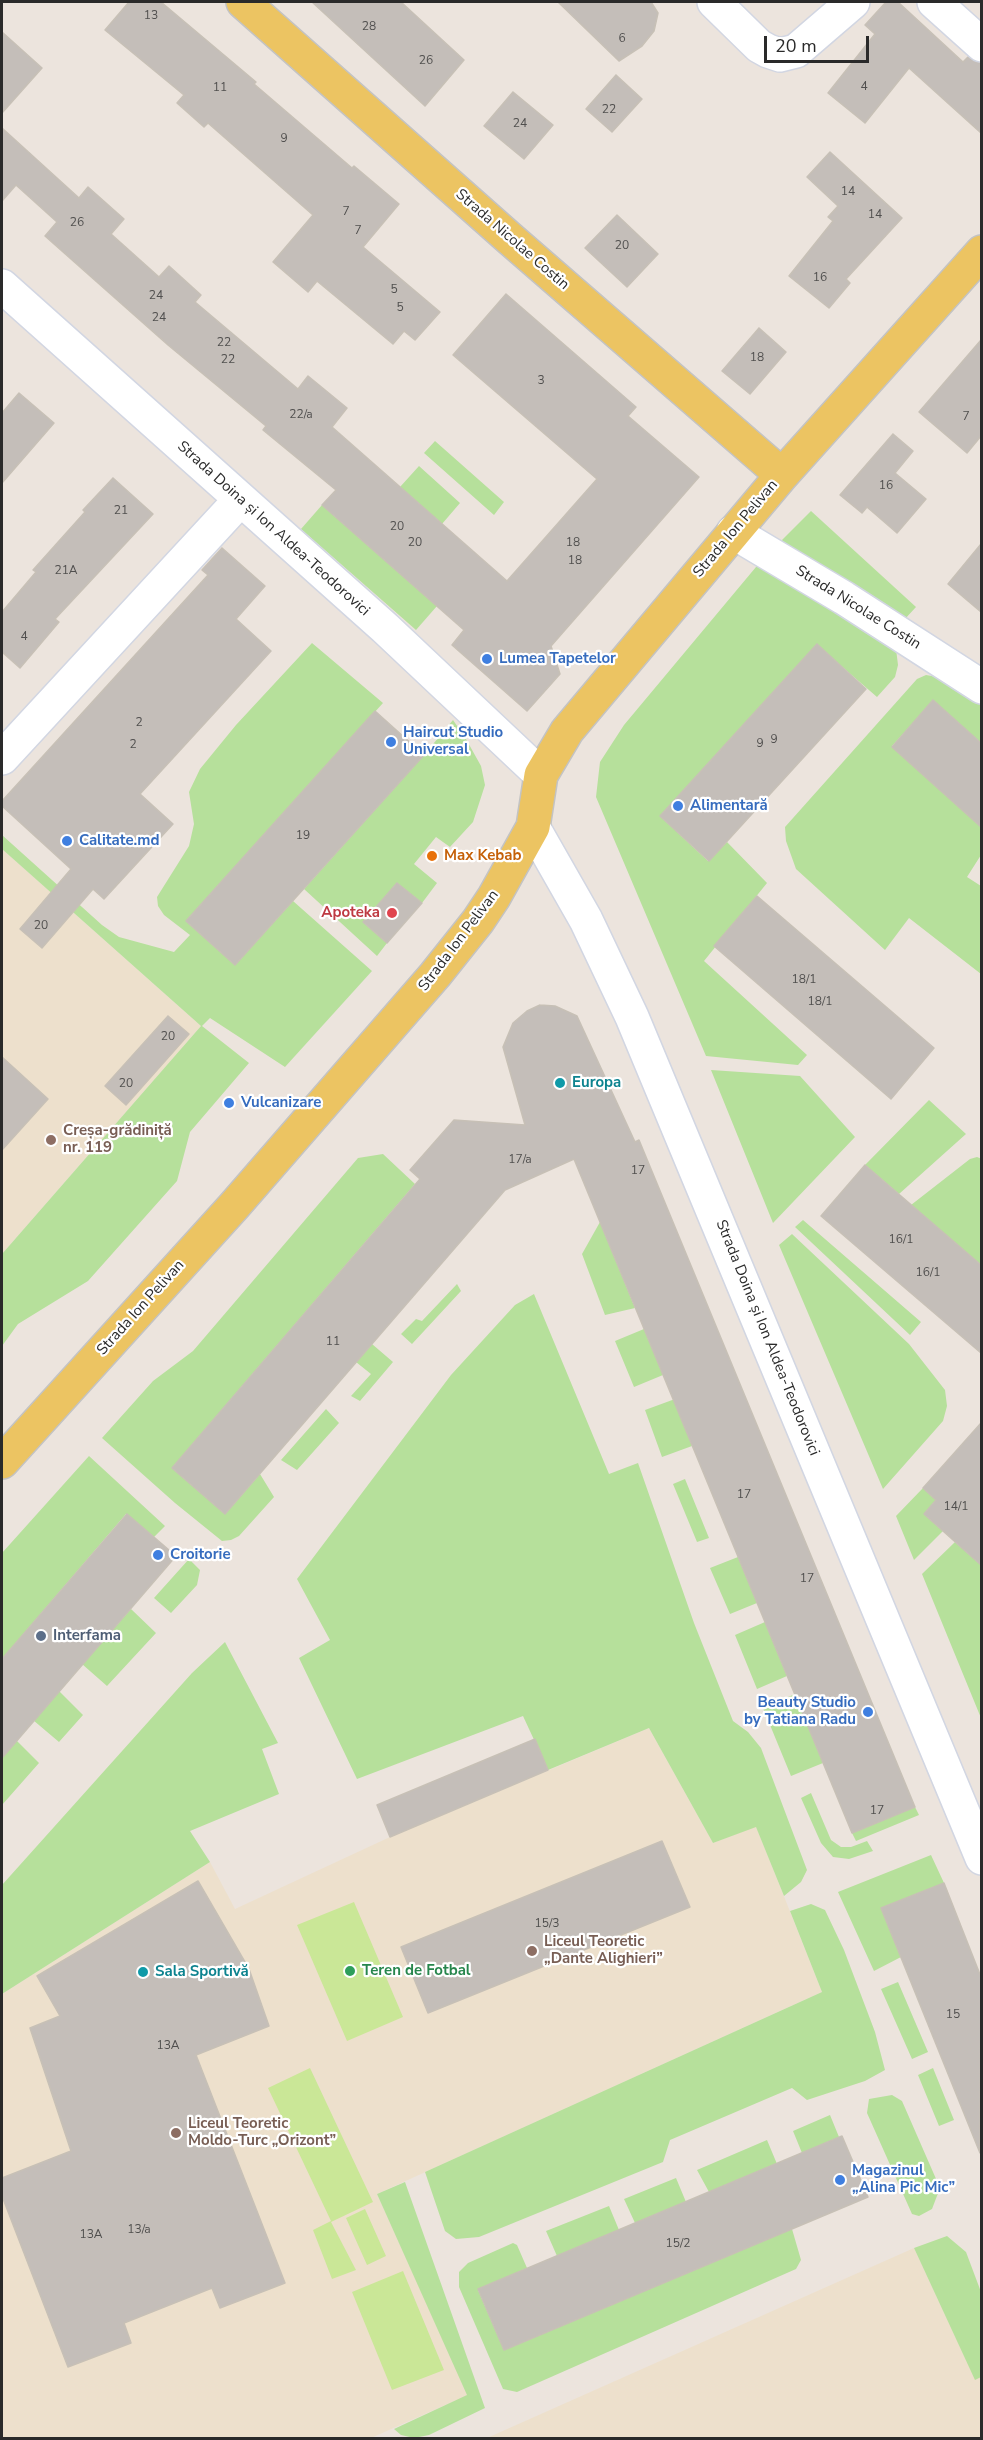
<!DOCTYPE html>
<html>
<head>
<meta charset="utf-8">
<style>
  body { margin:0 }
  #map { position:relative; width:983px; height:2440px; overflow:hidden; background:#ece4dd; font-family:"Nunito Sans",sans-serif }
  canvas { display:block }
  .frame { position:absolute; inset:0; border:3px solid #2a2a2a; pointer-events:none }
  .scale { position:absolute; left:764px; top:36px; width:105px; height:27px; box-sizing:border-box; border:3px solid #2a2a2a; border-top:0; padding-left:8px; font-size:18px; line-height:21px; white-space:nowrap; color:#2a2a2a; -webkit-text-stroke:4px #fff; paint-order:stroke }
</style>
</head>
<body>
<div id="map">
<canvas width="983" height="2440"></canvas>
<div class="frame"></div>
<div class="scale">20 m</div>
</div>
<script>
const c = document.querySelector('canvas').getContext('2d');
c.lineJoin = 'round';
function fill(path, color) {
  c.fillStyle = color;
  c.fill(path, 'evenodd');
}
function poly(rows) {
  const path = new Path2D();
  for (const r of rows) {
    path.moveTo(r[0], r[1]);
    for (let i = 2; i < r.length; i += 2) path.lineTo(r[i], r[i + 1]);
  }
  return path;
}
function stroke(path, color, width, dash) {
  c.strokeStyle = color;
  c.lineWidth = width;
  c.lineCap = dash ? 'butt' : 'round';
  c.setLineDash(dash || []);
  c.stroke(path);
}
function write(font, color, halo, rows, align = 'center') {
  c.font = font + ' "Nunito Sans",sans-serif';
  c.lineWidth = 4.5;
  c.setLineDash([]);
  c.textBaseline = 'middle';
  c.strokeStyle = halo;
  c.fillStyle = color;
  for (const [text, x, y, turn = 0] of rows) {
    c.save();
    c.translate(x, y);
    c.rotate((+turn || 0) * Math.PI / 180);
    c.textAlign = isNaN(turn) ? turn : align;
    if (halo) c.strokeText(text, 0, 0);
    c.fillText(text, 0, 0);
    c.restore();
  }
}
fill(poly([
  [2,849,201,1026,2,1254],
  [649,1728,713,1843,756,1826,822,1992,377,2194,468,2395,371,2438,2,2438,2,1994,210,1862,235,1909,390,1837],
  [914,2248,975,2379,981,2377,981,2438,487,2438]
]), '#ede0cc');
fill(poly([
  [435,441,504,502,494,515,424,453],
  [419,466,460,503,442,524,400,487],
  [322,505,437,606,416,630,301,529],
  [811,511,916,607,904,620,784,547,782,540],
  [761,561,896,649,898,665,895,677,877,697,817,645,660,816,708,861,727,842,767,883,704,961,807,1055,798,1065,706,1056,596,797,600,762,624,725],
  [312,643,383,703,186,921,235,965,293,901,372,971,285,1067,210,1018,202,1026,249,1063,190,1132,177,1181,88,1281,18,1324,2,1346,2,1254,201,1026,2,849,2,835,102,925,119,937,174,952,190,935,164,915,158,906,157,897,189,846,194,824,189,792,200,769,236,725],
  [926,675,943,678,981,703,981,743,933,701,892,746,981,827,981,855,967,877,981,886,981,974,909,918,885,950,796,869,786,841,785,827,917,679],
  [453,720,466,739,481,766,485,785,473,822,450,847,436,837,414,864,437,883,422,903,397,883,363,922,387,943,377,956,304,889,424,755],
  [711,1070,800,1076,855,1137,773,1223],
  [929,1100,966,1134,899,1194,865,1165],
  [383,1154,415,1184,172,1468,225,1514,260,1474,274,1497,239,1536,231,1540,222,1541,175,1503,102,1438,153,1381,193,1351,358,1158],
  [977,1157,982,1159,981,1265,911,1205,970,1159],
  [803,1220,921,1322,910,1335,795,1227],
  [600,1222,635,1308,605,1315,582,1254],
  [792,1234,909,1344,945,1390,947,1406,943,1421,883,1489,779,1245],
  [457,1284,461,1291,412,1344,401,1334,416,1319,422,1321],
  [534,1294,609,1474,638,1463,694,1623,733,1721,748,1732,761,1748,807,1870,801,1882,784,1896,756,1827,713,1843,649,1728,548,1770,523,1716,357,1779,299,1658,330,1640,297,1579,451,1375,515,1305],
  [644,1329,663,1375,634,1387,615,1341],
  [372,1344,393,1362,360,1401,351,1396,371,1374,356,1362],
  [675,1399,692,1446,662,1457,645,1410],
  [326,1409,339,1423,297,1470,281,1460],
  [89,1456,165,1526,154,1537,126,1514,2,1659,2,1553],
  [685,1479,709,1538,697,1542,673,1484],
  [923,1488,936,1500,924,1514,943,1531,914,1560,896,1516],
  [955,1542,981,1565,981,1718,922,1574],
  [738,1557,757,1603,730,1614,710,1568],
  [189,1559,200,1570,197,1585,171,1613,154,1598],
  [131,1609,156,1633,107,1686,82,1664],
  [765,1622,787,1676,757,1689,735,1635],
  [225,1642,278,1743,262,1749,279,1794,190,1831,210,1862,2,1994,2,1885,192,1673],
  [59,1691,83,1715,59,1742,33,1720],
  [795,1694,823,1763,791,1776,763,1708],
  [16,1740,39,1763,2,1805,2,1757],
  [811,1793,831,1840,841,1847,851,1847,867,1841,873,1851,849,1859,833,1857,821,1843,801,1798],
  [915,1807,919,1815,856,1841,852,1833],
  [931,1855,944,1883,882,1908,901,1957,874,1971,838,1892],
  [811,1904,825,1910,844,1950,875,2032,885,2070,865,2081,807,2100,792,2088,670,2140,663,2162,479,2237,456,2239,445,2231,425,2172,822,1992,790,1911],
  [898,1982,928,2052,912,2059,881,1989],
  [933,2068,954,2120,939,2126,918,2075],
  [892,2095,902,2101,940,2188,932,2209,919,2216,912,2214,867,2113,869,2099],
  [830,2115,839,2137,802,2153,793,2131],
  [767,2140,777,2164,709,2192,697,2170],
  [676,2178,686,2202,635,2223,624,2199],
  [405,2182,485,2408,429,2435,414,2438,401,2435,394,2429,467,2395,377,2194],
  [609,2206,619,2230,557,2256,546,2231],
  [792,2229,801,2260,796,2269,517,2392,503,2389,459,2287,459,2272,468,2263,513,2243,517,2245,527,2268,478,2290,504,2350],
  [947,2236,966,2252,981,2292,981,2377,975,2380,914,2248]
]), '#b6e09b');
fill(poly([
  [354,1902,403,2017,347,2041,297,1925],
  [310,2068,373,2202,331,2222,356,2270,332,2279,313,2230,331,2221,268,2088],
  [365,2209,386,2256,367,2265,346,2218],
  [403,2271,444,2370,392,2390,352,2292]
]), '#cae797');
const building = poly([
  [129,2,161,2,256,82,254,84,352,168,354,166,399,204,363,247,440,312,415,340,404,331,393,344,317,281,308,292,273,262,313,215,208,123,204,127,177,103,184,95,105,30,129,2],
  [312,2,401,2,464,60,425,106,312,2],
  [558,2,651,2,658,13,654,31,642,46,619,61,558,2],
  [886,2,898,2,963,62,968,57,981,63,981,133,909,68,865,123,828,93,875,34,865,25,886,2],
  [2,32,42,68,2,113,2,32],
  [616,75,642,99,612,132,586,109,616,75],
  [513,92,553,125,524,159,484,126,513,92],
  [2,128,79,198,88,187,124,219,111,234,159,277,169,266,201,295,195,302,298,389,308,376,347,408,332,427,507,581,597,479,453,355,506,294,636,407,628,416,699,477,551,646,560,674,527,711,452,645,464,630,322,505,336,490,263,430,266,426,168,345,45,236,57,222,16,185,2,201,2,128],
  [830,152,902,218,846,279,850,283,829,308,789,276,833,221,828,217,838,206,807,177,830,152],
  [617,215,658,254,627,287,585,248,617,215],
  [759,328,786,352,750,394,722,371,759,328],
  [981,340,981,436,967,453,919,412,981,340],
  [19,393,54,423,2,483,2,413,19,393],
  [893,434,913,451,895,473,926,499,897,533,867,507,862,513,840,495,893,434],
  [113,478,153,514,55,619,59,622,20,668,2,652,2,612,36,572,33,570,85,512,83,510,113,478],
  [981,544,981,612,948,584,981,544],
  [222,548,265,586,236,619,271,651,140,794,173,824,104,899,93,889,42,948,20,929,71,869,2,806,2,801,208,575,202,570,222,548],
  [817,644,866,689,709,861,660,816,817,644],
  [933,700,981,743,981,827,892,747,933,700],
  [375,711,424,755,235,965,186,921,375,711],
  [397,883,422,903,387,943,363,922,397,883],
  [757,896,934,1048,891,1099,714,946,757,896],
  [540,1005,555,1006,577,1016,635,1142,639,1140,915,1807,852,1833,574,1159,505,1190,225,1514,172,1468,420,1179,410,1170,454,1120,525,1125,503,1047,513,1023,527,1011,540,1005],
  [168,1016,189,1034,126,1105,105,1086,168,1016],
  [2,1057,48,1099,2,1150,2,1057],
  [865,1165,981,1265,981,1353,821,1216,865,1165],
  [981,1423,981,1565,924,1514,936,1500,923,1488,981,1423],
  [127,1514,176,1556,2,1758,2,1659,127,1514],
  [535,1739,548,1770,390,1837,377,1805,535,1739],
  [662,1841,690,1907,428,2013,401,1947,662,1841],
  [198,1881,249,1969,269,2026,196,2055,285,2283,220,2308,212,2288,124,2323,131,2343,68,2367,2,2196,2,2178,71,2151,30,2028,60,2016,37,1976,198,1881],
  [944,1883,981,1977,980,2153,881,1908,944,1883],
  [842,2136,868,2197,504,2350,478,2289,842,2136]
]);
fill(building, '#c4beb9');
stroke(building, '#c7c0b6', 1.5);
const minor = poly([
  [714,2,759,46,768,51,780,55,796,51,853,2],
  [934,2,982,45],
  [2,286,385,628,541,775],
  [733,532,844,598,982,687],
  [2,758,240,500],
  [533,827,586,920,632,1017,982,1858]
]);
const major = poly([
  [243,2,508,237,782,475],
  [2,1462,234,1206,435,975,478,921,494,897,533,827,541,775,567,731,782,475,982,252]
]);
stroke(minor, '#d2d6e2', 36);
stroke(major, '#c3c3c3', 36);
stroke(minor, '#fff', 33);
stroke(major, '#ecc462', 33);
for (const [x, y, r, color] of [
  [487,659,6,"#3f7fe0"],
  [391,742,6,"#3f7fe0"],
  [678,806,6,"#3f7fe0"],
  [67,841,6,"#3f7fe0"],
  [432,856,6,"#e8710a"],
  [392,913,6,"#e0444e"],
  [560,1083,6,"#0f9aa8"],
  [229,1103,6,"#3f7fe0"],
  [51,1140,6,"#8d6e63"],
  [158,1555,6,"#3f7fe0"],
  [41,1636,6,"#5c6f8a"],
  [868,1712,6,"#3f7fe0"],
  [532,1951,6,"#8d6e63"],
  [350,1971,6,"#2e9e5b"],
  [143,1972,6,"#0f9aa8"],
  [176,2133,6,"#8d6e63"],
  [840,2180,6,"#3f7fe0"]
]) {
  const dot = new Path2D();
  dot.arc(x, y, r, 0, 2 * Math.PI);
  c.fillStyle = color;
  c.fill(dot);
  stroke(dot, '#fff', 2);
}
write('12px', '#504f4e', null, [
  ["13",151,16],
  ["28",369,27],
  ["6",622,39],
  ["26",426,61],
  ["4",864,87],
  ["11",220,88],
  ["22",609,110],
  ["24",520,124],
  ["9",284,139],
  ["14",848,192],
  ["7",346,212],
  ["14",875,215],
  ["26",77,223],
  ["7",358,231],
  ["20",622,246],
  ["16",820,278],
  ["5",394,290],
  ["24",156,296],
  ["5",400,308],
  ["24",159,318],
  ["22",224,343],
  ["18",757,358],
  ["22",228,360],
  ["3",541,381],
  ["22/a",301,415],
  ["7",966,417],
  ["16",886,486],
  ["21",121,511],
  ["20",397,527],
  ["20",415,543],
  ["18",573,543],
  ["18",575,561],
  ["21A",66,571],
  ["4",24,637],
  ["2",139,723],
  ["9",774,740],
  ["9",760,744],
  ["2",133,745],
  ["19",303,836],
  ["20",41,926],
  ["18/1",804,980],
  ["18/1",820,1002],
  ["20",168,1037],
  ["20",126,1084],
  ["17/a",520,1160],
  ["17",638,1171],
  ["16/1",901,1240],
  ["16/1",928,1273],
  ["11",333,1342],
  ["17",744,1495],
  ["14/1",956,1507],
  ["17",807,1579],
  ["17",877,1811],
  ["15/3",547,1924],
  ["15",953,2015],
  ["13A",168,2046],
  ["13/a",139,2230],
  ["13A",91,2235],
  ["15/2",678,2244]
]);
write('15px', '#2a2a2a', '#fff', [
  ["Strada Nicolae Costin",512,240,41],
  ["Strada Doina și Ion Aldea-Teodorovici",273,529,42],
  ["Strada Ion Pelivan",736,529,-50],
  ["Strada Nicolae Costin",858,608,32],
  ["Strada Ion Pelivan",459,941,-53],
  ["Strada Ion Pelivan",141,1308,-48],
  ["Strada Doina și Ion Aldea-Teodorovici",767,1338,68]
]);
write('bold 15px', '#366cbe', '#fff', [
  ["Lumea Tapetelor",499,659],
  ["Haircut Studio",403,733],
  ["Universal",403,750],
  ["Alimentară",690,806],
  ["Calitate.md",79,841],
  ["Vulcanizare",241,1103],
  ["Croitorie",170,1555],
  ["Beauty Studio",856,1703,"right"],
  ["by Tatiana Radu",856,1720,"right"],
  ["Magazinul",852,2171],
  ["„Alina Pic Mic”",852,2188]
], 'left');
write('bold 15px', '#c56008', '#fff', [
  ["Max Kebab",444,856]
], 'left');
write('bold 15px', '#be3a42', '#fff', [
  ["Apoteka",380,913]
], 'right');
write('bold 15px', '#0d838f', '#fff', [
  ["Europa",572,1083],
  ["Sala Sportivă",155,1972]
], 'left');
write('bold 15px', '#785e54', '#fff', [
  ["Creșa-grădiniță",63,1131],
  ["nr. 119",63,1148],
  ["Liceul Teoretic",544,1942],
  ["„Dante Alighieri”",544,1959],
  ["Liceul Teoretic",188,2124],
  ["Moldo-Turc „Orizont”",188,2141]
], 'left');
write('bold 15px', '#4e5e75', '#fff', [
  ["Interfama",53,1636]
], 'left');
write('bold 15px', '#27864d', '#fff', [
  ["Teren de Fotbal",362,1971]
], 'left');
</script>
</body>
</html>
